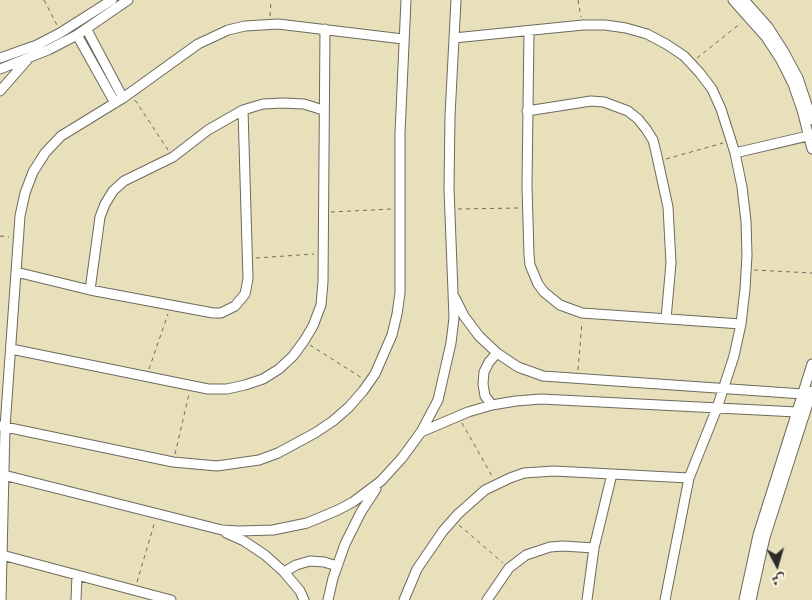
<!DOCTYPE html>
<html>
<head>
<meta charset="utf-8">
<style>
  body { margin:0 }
  #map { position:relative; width:812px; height:600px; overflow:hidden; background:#e7e0bb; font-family:"Libre Caslon Text",Amiri,serif }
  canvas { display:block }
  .north { position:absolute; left:752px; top:540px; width:50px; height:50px; -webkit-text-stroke:4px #fcf5e5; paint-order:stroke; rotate:174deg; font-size:14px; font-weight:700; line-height:20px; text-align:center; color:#2b2b2b }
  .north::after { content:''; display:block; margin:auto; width:18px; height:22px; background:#2b2b2b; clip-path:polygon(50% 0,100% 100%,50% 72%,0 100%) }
</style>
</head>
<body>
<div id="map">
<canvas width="812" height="600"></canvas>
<div class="north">ش</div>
</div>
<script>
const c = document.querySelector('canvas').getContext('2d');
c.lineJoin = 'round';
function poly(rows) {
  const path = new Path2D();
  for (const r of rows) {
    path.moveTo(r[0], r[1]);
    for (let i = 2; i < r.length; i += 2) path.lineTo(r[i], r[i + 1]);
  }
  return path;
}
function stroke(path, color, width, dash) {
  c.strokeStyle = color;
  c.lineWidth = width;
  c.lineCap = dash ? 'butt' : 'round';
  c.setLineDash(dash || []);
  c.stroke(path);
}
const street = poly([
  [733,0,766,37,781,60,793,84,802,110,812,149],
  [744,0,768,27,784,52,798,78,812,120],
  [87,30,123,98],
  [529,31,527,186,529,255,530,265,538,284,544,292,560,305,582,313,741,324],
  [77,35,115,103],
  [454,38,583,25,605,25,626,28,647,34,666,44,684,56,699,72,712,89,721,109,735,153,742,187,746,221,747,255,745,289,741,324,734,356,717,408,689,478,665,600],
  [0,58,37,45,60,33,112,0],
  [0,69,48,50,77,35,128,0],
  [0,91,28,59],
  [527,111,591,101,604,102,628,111,638,119,646,129,653,140,656,152,668,207,671,263,666,319],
  [735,153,812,135],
  [16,272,90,290,213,313,221,313,235,306,245,294,248,279,243,110],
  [90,290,100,217,105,204,113,191,124,181,173,157,208,130,243,110,263,104,283,103,304,104,323,110],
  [455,298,464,316,479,336,497,353,518,367,543,376,803,394],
  [11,349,208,389,227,389,245,385,263,379,279,369,293,356,304,341,313,326,321,305,323,282,325,29],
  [492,405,485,396,483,384,484,372,489,362,497,353],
  [0,426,173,462,217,466,259,460,278,453,315,433,333,421,349,407,363,391,375,374,392,335,397,314,400,293,400,133,406,0],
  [421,432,468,412,492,405,516,401,541,399,797,412],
  [0,474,222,530,239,531,273,530,307,523,338,510,353,502,381,481,402,458,421,432,438,400,451,343,454,318,449,189,450,116,456,0],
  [226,533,244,541,265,555,284,572,300,591,304,600],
  [2,555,171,600],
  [284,572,296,565,310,561,324,562,337,566],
  [1,600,5,427,20,216,25,193,33,172,45,153,61,136,123,98,198,44,228,30,245,26,278,24,403,39],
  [76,600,77,575],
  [328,600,333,578,345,544,361,512,376,489],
  [404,600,417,569,443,531,458,514,485,490,510,478,524,473,554,471,689,478],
  [487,600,509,568,526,555,550,547,563,546,594,548],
  [587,600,594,548,612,474],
  [744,600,758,535,812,364],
  [751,600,765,537,812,391]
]);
stroke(street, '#6d6a5d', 11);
stroke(poly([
  [44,0,57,25],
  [578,0,581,17],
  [270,16,271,0],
  [697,58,741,23],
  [135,100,168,150],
  [666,159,723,143],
  [458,209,519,208],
  [331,212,392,209],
  [0,236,9,237],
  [256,258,314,254],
  [754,270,812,273],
  [310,345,362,378],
  [149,369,168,314],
  [578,370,582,322],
  [462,423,492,476],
  [175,454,189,394],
  [459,525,503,563],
  [137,582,155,521]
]), '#6d6a5d', 1, [4, 4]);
stroke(street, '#fff', 9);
</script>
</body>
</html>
